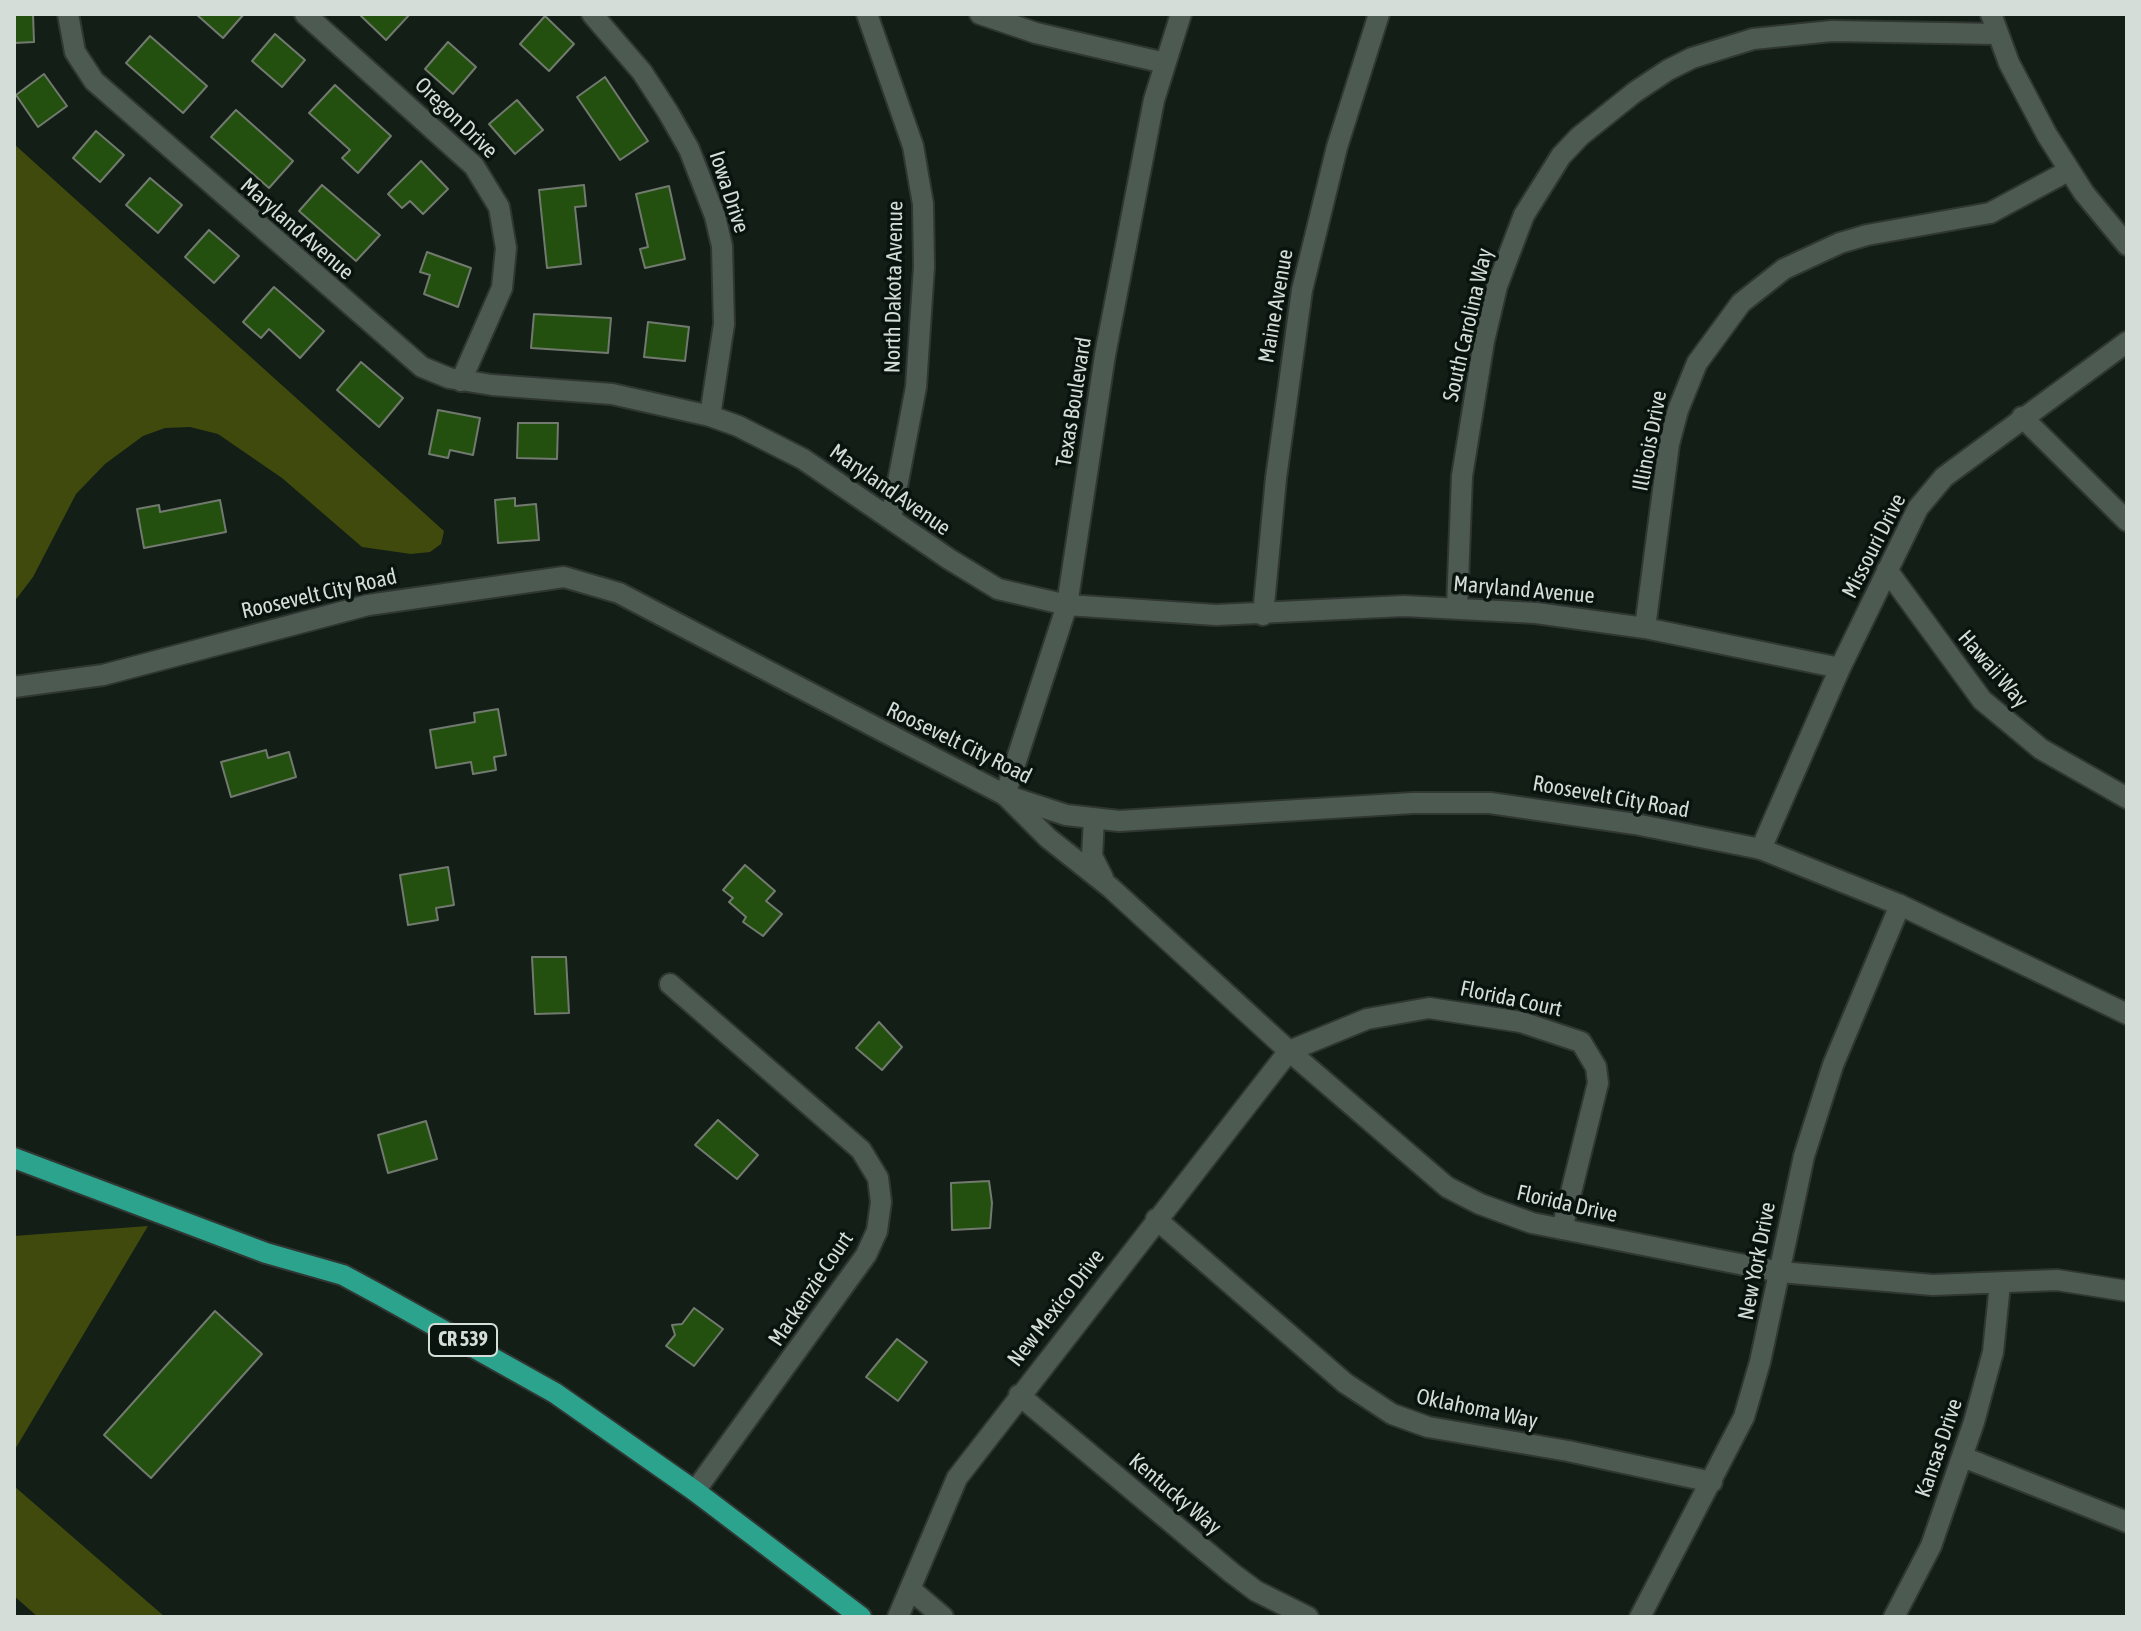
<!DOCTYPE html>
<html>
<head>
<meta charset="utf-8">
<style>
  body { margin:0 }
  #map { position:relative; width:2141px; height:1631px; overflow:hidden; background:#131e17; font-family:"Asap Condensed",sans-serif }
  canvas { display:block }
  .frame { position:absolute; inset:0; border:16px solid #d5ddd8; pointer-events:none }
</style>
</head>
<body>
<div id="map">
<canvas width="2141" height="1631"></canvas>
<div class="frame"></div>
</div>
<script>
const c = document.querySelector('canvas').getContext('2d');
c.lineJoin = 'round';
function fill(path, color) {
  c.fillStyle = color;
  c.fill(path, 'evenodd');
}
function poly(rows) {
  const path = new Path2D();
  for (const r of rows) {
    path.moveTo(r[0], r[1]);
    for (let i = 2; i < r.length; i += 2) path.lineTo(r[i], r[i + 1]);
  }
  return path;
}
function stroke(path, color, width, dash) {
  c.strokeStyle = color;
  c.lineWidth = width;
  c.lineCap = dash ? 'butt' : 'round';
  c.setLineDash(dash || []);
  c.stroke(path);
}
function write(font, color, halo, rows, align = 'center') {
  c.font = font + ' "Asap Condensed",sans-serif';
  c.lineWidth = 7;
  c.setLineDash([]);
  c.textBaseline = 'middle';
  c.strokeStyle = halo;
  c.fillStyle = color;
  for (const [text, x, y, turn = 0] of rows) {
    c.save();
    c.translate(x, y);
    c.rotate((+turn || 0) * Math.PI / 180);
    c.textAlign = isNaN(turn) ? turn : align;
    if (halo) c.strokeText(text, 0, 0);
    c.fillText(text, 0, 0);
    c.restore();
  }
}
fill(poly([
  [14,144,444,531,441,544,430,552,411,554,362,547,282,478,218,434,190,427,165,428,143,436,105,464,76,494,33,577,14,602],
  [148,1226,14,1451,14,1236],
  [14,1486,165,1617,38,1617,14,1596]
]), '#404a0d');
const building = poly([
  [14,14,33,14,34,42,14,43,14,14],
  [196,14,244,14,223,38,196,14],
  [359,14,410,14,386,40,359,14],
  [545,16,574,44,549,71,520,44,545,16],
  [275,34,305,60,282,87,252,61,275,34],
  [150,36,207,86,183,113,126,63,150,36],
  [448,42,476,67,453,94,425,69,448,42],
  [44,74,67,106,38,127,16,95,44,74],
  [605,77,648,141,620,160,577,97,605,77],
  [335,85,391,136,358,173,342,158,350,150,309,113,335,85],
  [517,100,543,130,515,154,489,124,517,100],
  [236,110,293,161,269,188,211,137,236,110],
  [96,131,124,155,100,182,73,158,96,131],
  [421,161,448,189,423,214,410,201,402,208,388,194,421,161],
  [150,178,182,205,158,233,126,205,150,178],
  [322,185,380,235,356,261,299,211,322,185],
  [584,185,586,206,575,207,581,264,547,268,539,190,584,185],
  [669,186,685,259,645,268,640,249,648,247,636,194,669,186],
  [209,230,239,256,214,283,185,257,209,230],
  [427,252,471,268,458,307,424,294,430,275,420,272,427,252],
  [274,287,324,331,300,358,269,329,261,338,243,322,274,287],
  [534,314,611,318,608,353,531,348,534,314],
  [648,322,689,327,685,361,644,357,648,322],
  [361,362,403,398,379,427,337,390,361,362],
  [438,410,480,418,473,455,450,450,448,458,429,454,438,410],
  [518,423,558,423,557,459,517,458,518,423],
  [515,498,515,506,536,504,539,540,498,543,495,500,515,498],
  [220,500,226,532,144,548,137,509,159,505,160,512,220,500],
  [498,709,506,755,494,757,496,770,473,774,471,762,436,768,430,730,475,722,474,713,498,709],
  [266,750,268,758,289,752,296,777,231,797,221,762,266,750],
  [745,865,775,891,766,901,782,914,763,936,743,922,746,917,729,902,733,898,723,890,745,865],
  [448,867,454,905,436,908,438,920,408,925,400,875,448,867],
  [532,957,566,957,569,1013,535,1014,532,957],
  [879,1022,902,1047,882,1070,856,1048,879,1022],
  [718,1120,758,1155,737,1179,695,1145,718,1120],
  [426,1121,437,1159,388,1173,378,1135,426,1121],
  [989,1181,992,1203,990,1228,952,1230,951,1183,989,1181],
  [694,1308,723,1329,694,1366,666,1346,675,1335,672,1325,682,1324,694,1308],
  [215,1311,262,1354,151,1478,104,1435,215,1311],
  [897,1339,927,1362,898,1401,866,1377,897,1339]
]);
fill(building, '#234f0f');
stroke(building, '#727a6f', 2);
const street = poly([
  [68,14,75,52,94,81,422,367,449,378,492,385,612,394,710,416,738,426,803,459,949,559,998,589,1067,605,1216,615,1404,606,1536,613,1645,628,1840,668],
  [305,14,474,166,499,207,506,248,502,288,461,381],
  [592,14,642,72,668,112,689,149,715,216,722,246,724,324,710,416],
  [867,14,913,146,923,204,924,267,916,387,891,518],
  [980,14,1036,33,1165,63],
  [1181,14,1154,100,1105,355,1067,605,1005,795,1048,838,1111,888,1289,1051,1447,1187,1480,1204,1532,1223,1780,1272,1933,1285,2057,1280,2127,1291],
  [1991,14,2009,63,2047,135,2084,193,2127,245],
  [2022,417,2127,521],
  [1887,570,1982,700,2041,749,2127,798],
  [1457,607,1462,476,1484,341,1497,286,1524,215,1561,156,1580,136,1635,92,1668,70,1692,58,1753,39,1832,31,1998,34],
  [1263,615,1276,478,1302,290,1337,147,1379,14],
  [1645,628,1669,444,1678,410,1697,363,1741,303,1784,269,1840,243,1867,235,1990,213,2068,171],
  [1094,820,1092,856,1103,878],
  [1761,849,1840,668,1918,508,1944,477,2127,342],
  [670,984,861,1150,878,1178,881,1202,877,1231,866,1255,695,1491],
  [1156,1219,1345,1383,1392,1414,1428,1427,1568,1451,1712,1482],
  [1019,1395,1232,1573,1256,1591,1308,1617],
  [1963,1457,2127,1522],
  [910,1589,943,1617],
  [898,1617,957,1478,1289,1051,1367,1019,1429,1008,1521,1022,1581,1042,1596,1067,1598,1083,1562,1229],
  [1640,1617,1744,1417,1760,1362,1804,1156,1833,1065,1900,905],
  [1894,1617,1931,1546,1974,1422,1993,1352,2000,1284]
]);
const secondary = poly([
  [14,687,103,675,368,605,564,577,619,593,1005,795,1066,815,1119,821,1413,803,1490,803,1635,824,1761,849,1900,905,2127,1014]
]);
const primary = poly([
  [14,1158,266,1253,343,1275,380,1295,555,1393,695,1491,861,1617]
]);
stroke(street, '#303733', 24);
stroke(secondary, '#303733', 24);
stroke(primary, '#303733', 24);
stroke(street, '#4d5a52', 20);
stroke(secondary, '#4d5a52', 20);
stroke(primary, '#2ca48d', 20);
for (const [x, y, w] of [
  [463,1340,68]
]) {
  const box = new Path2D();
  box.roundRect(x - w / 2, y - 16, w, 32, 6);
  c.fillStyle = '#0a140e';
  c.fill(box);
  stroke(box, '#d5ddd8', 2);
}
write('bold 20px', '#d5ddd8', null, [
  ["CR 539",463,1340]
]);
write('22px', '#d5ddd8', '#0a140e', [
  ["Oregon Drive",456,118,44],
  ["Iowa Drive",729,192,72],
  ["Maryland Avenue",297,229,41],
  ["North Dakota Avenue",894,287,-89],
  ["Maine Avenue",1276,306,-80],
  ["South Carolina Way",1468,325,-77],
  ["Texas Boulevard",1074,402,-81],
  ["Illinois Drive",1650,441,-79],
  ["Maryland Avenue",890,490,35],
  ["Missouri Drive",1874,546,-63],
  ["Maryland Avenue",1524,590,5],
  ["Roosevelt City Road",319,594,-13],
  ["Hawaii Way",1993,669,49],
  ["Roosevelt City Road",959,743,26],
  ["Roosevelt City Road",1611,797,10],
  ["Florida Court",1511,999,12],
  ["Florida Drive",1567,1204,13],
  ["New York Drive",1757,1261,-79],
  ["Mackenzie Court",811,1289,-56],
  ["New Mexico Drive",1056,1308,-52],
  ["Oklahoma Way",1477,1409,12],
  ["Kansas Drive",1939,1448,-71],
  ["Kentucky Way",1175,1494,40]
]);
</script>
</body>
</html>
